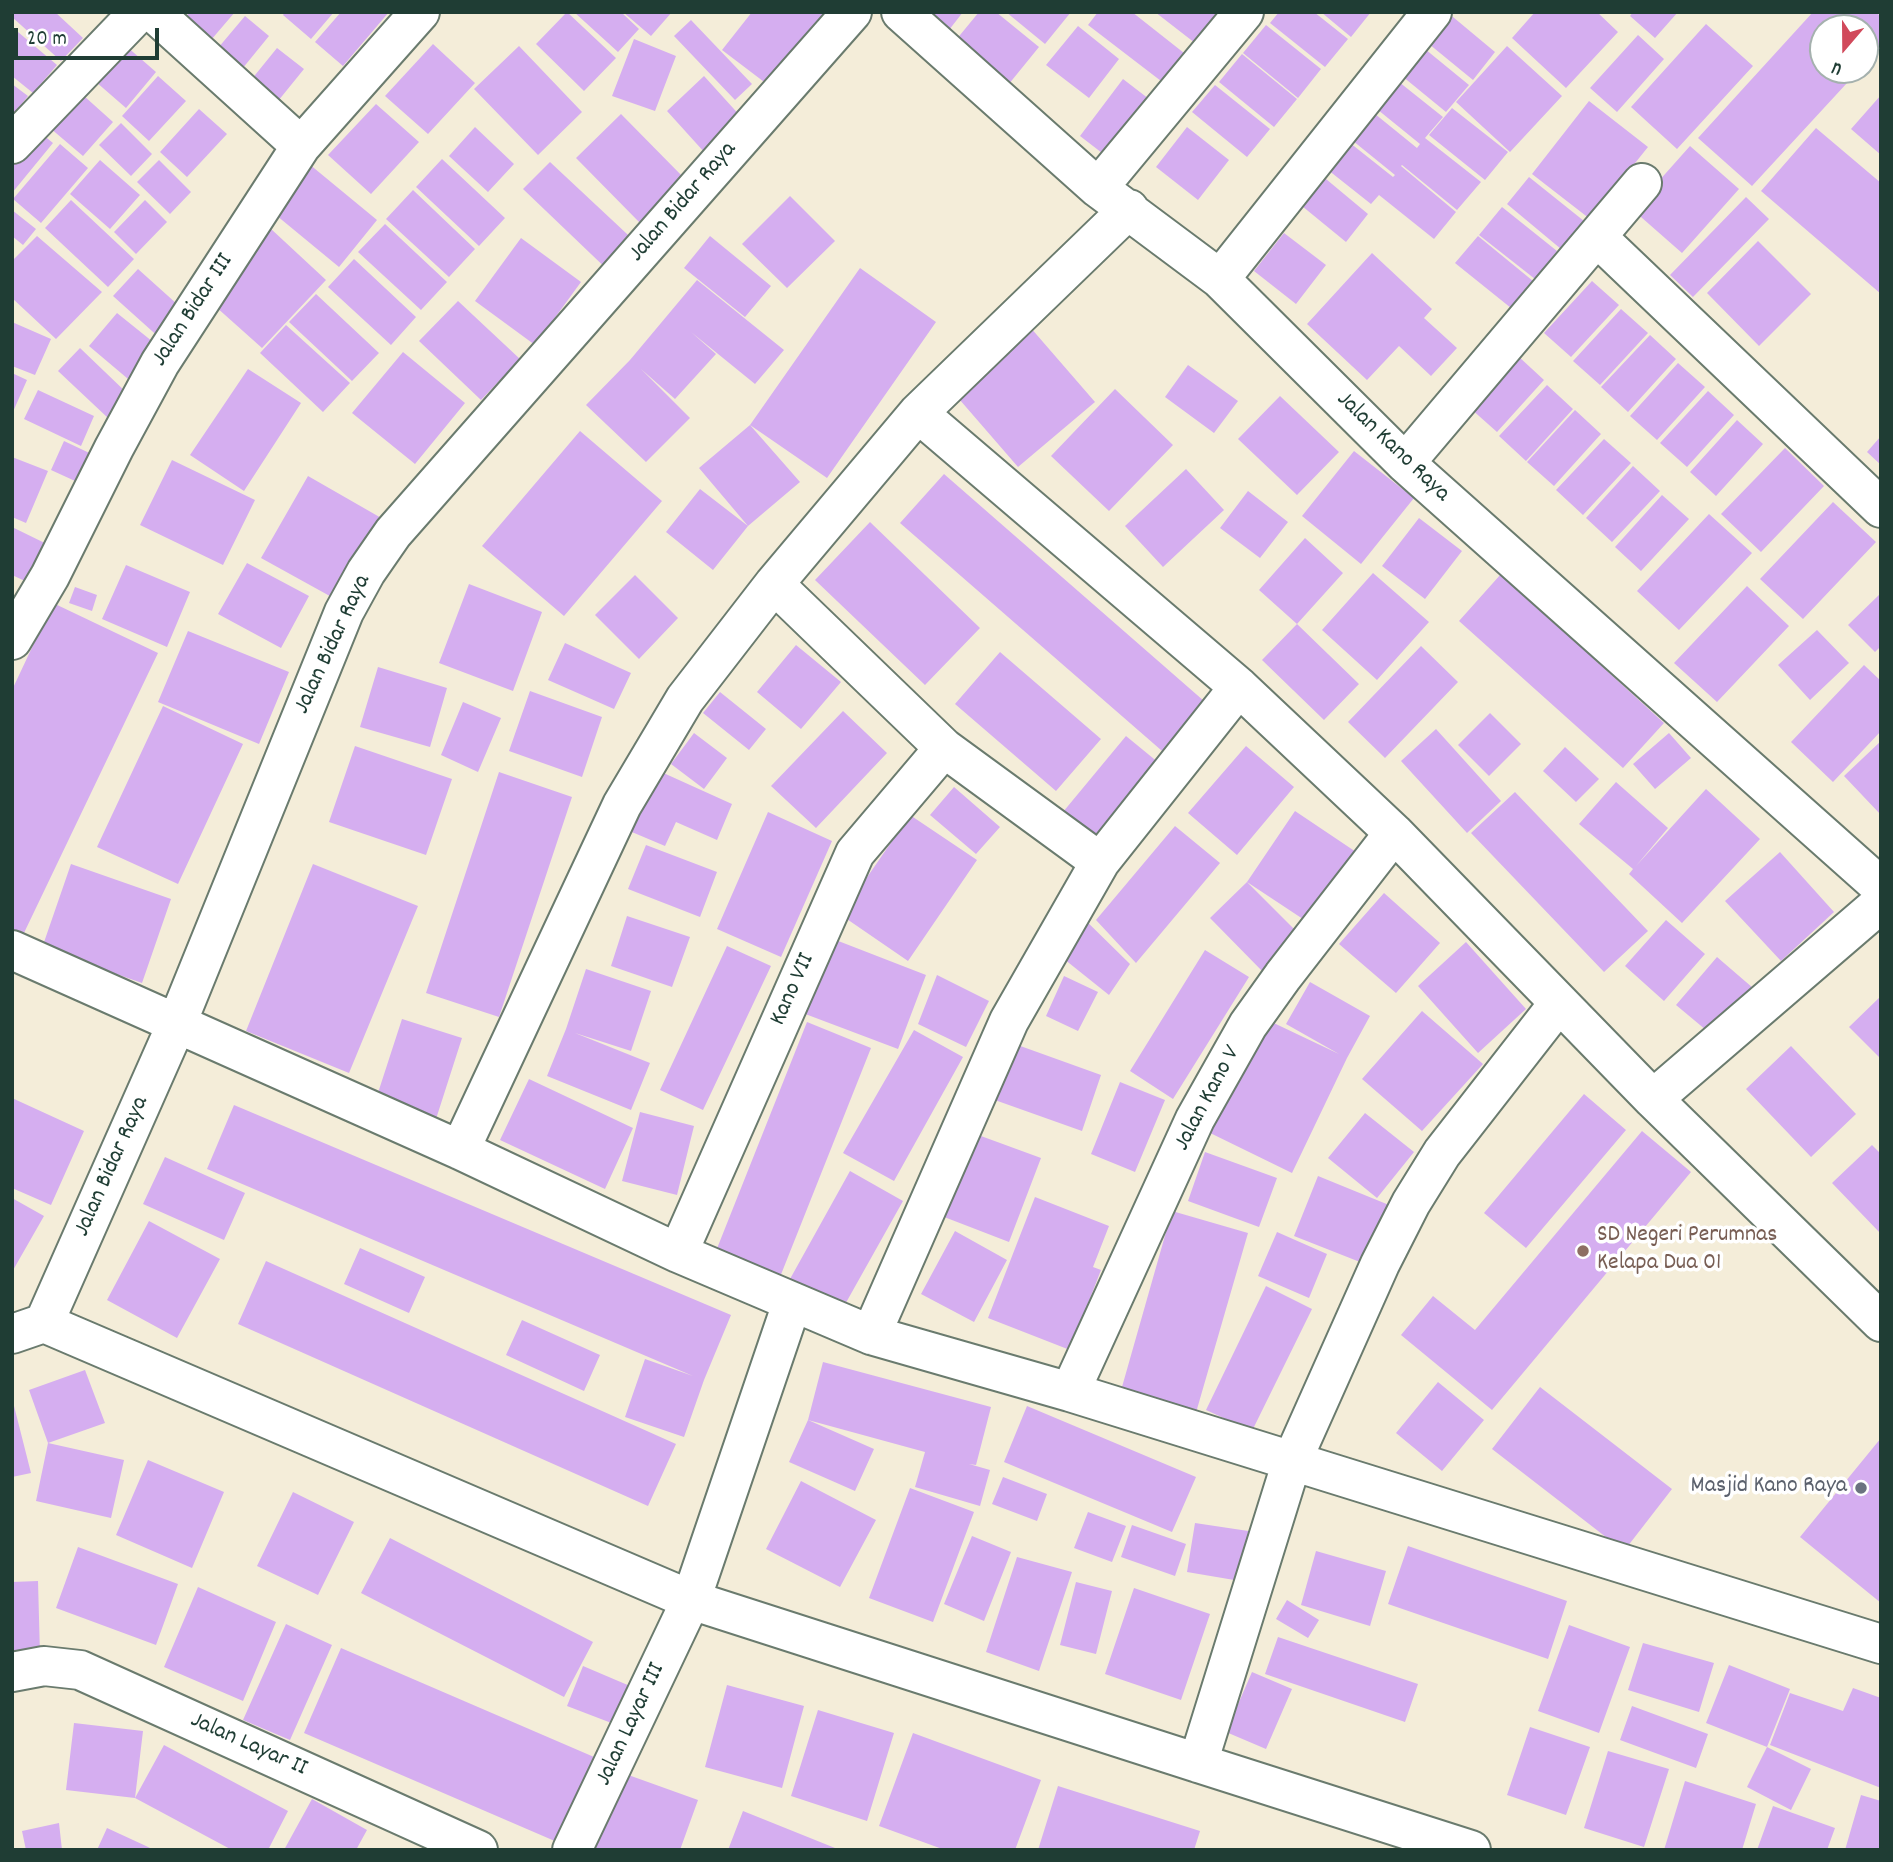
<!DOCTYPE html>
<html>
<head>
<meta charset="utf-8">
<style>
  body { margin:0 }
  #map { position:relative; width:1893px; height:1862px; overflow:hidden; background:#f4edd9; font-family:Dekko,sans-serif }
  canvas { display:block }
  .frame { position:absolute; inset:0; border:14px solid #1f3d34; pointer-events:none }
  .north { position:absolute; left:1809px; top:14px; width:70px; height:70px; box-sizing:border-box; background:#fff; border:2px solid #a5b1ae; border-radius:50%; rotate:200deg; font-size:19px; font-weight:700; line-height:28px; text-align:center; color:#1f3d34 }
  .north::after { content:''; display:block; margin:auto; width:24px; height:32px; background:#d1495b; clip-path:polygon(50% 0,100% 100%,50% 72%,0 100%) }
  .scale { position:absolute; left:14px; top:28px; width:145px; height:32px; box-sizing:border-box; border:4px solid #1f3d34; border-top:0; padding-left:9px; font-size:21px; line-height:24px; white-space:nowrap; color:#1f3d34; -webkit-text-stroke:5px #fff; paint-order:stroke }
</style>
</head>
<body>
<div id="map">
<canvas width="1893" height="1862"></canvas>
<div class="frame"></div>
<div class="north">U</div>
<div class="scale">20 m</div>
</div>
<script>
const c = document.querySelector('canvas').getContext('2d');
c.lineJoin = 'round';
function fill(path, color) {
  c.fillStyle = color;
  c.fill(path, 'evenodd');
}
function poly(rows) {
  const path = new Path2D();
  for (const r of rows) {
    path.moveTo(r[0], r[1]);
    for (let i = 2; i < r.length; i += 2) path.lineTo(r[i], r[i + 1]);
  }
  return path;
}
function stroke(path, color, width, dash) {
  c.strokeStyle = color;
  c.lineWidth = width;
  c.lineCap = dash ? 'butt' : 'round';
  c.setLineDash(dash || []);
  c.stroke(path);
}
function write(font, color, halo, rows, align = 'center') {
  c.font = font + ' Dekko,sans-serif';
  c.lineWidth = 7;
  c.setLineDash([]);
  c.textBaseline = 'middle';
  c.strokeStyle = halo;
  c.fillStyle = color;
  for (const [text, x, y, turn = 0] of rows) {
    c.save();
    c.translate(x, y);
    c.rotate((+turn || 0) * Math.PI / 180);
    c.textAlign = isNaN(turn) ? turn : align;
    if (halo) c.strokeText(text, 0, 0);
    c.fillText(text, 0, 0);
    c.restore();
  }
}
fill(poly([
  [12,12,55,12,83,38,61,61,12,17],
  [190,12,235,12,205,47,178,26],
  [285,12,334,12,311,39,283,15],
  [341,12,389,12,343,66,315,42],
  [567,12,616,58,584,91,536,44],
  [574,12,621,12,639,29,618,52],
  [623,12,672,12,651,36],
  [752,12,819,12,833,23,780,94,722,50],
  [908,12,963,12,942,39],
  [979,12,996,12,1039,47,1004,90,951,46],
  [1006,12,1071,12,1045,44],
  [1098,12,1132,12,1184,53,1161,81,1088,25],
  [1155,12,1214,12,1217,14,1195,43],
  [1279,12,1314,12,1348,39,1325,67,1270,23],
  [1321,12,1371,12,1351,37],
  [1447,12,1495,52,1473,80,1418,35],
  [1535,12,1597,12,1618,32,1566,88,1512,38],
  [1633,12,1678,12,1655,38,1630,16],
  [1813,12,1876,12,1881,17,1881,46,1865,63,1865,28,1823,28,1823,70,1859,70,1752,186,1698,138],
  [245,16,269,36,238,74,213,54],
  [691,20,752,84,735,100,674,36],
  [1706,24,1753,66,1677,149,1631,107],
  [1266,25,1321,69,1298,98,1243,53],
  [1078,26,1119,59,1089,98,1046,65],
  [18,32,57,65,33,93,12,76,12,39],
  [1638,35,1664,59,1617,112,1590,88],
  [118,39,156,72,126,108,88,75],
  [634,39,676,56,655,111,612,96],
  [1414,40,1469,85,1446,112,1391,67],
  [433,44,475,83,428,134,385,96],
  [519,46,582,112,538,155,474,89],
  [1507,46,1562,96,1510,152,1456,102],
  [277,48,304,69,274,106,247,85],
  [1242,54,1297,99,1274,127,1219,82],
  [1389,74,1443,117,1425,138,1481,182,1457,210,1402,165,1401,166,1456,212,1434,239,1379,195,1371,204,1318,162,1340,135,1393,177,1395,175,1342,132,1364,105,1417,148,1420,144,1367,101],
  [158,76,186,101,149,141,122,116],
  [704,76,743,119,705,153,667,111],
  [1123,79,1149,99,1106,156,1080,136],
  [12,84,28,96,12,116],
  [1215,85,1270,129,1247,157,1192,112],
  [74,87,113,122,83,156,43,122],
  [1881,95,1881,155,1851,129],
  [1589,101,1648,147,1590,219,1532,174],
  [376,104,419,142,371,194,328,155],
  [1452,108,1508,152,1485,180,1429,135],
  [199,109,227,134,187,177,160,152],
  [621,114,686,180,641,224,576,158],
  [121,123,152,154,131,176,99,145],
  [475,127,514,164,488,192,449,156],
  [1187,127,1229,160,1198,200,1156,167],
  [1816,128,1881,183,1881,294,1761,191],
  [37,130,53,143,12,193,12,159],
  [60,144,88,168,41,223,13,199],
  [1690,146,1739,189,1682,253,1633,210],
  [303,159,377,220,339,267,265,206],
  [442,159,505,218,479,246,416,187],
  [100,160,140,195,110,229,70,194],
  [159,160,191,192,170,214,137,182],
  [550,162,642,248,614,276,523,189],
  [1314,169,1368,214,1346,242,1291,197],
  [1529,177,1584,221,1561,249,1507,204],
  [413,190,475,249,449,277,386,219],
  [790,196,835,241,787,288,742,244],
  [1746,197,1769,219,1693,297,1670,275],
  [71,200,134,259,108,287,45,228],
  [145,200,167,222,136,254,114,232],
  [1502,207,1557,251,1535,279,1479,235],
  [12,210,36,229,23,245,12,236],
  [385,224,447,282,421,310,358,252],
  [270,228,326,280,262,348,206,298],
  [1284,233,1326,265,1296,304,1254,271],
  [37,236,102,292,56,339,12,298,12,261],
  [710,236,771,286,745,317,684,268],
  [1478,236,1533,281,1511,308,1455,263],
  [521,238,581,282,535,345,475,301],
  [1758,241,1811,294,1759,346,1707,293],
  [1372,253,1432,309,1424,318,1457,348,1431,376,1399,346,1367,380,1307,324],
  [354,259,416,317,391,345,328,287],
  [860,268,936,322,827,478,750,425,800,482,748,526,713,570,666,532,700,489,748,526,699,468,750,425],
  [138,269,187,313,162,340,113,296],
  [697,280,784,350,755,384,691,332,716,354,675,399,641,369,690,418,646,462,586,405,630,360],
  [1592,281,1619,305,1571,357,1544,333],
  [316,294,379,353,352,381,289,322],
  [458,301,520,359,481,400,419,341],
  [1621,309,1648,333,1600,385,1573,361],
  [117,313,163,350,134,384,89,346],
  [12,322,51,339,35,375,12,366],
  [286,325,350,383,323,412,260,353],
  [1030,327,1095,402,1018,467,953,392],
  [1650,335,1676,359,1628,412,1601,387],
  [80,348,129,395,108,418,58,371],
  [403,352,465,403,415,464,352,413],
  [1518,356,1544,380,1497,432,1470,408],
  [1678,363,1705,387,1657,440,1630,416],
  [1188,365,1238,401,1214,433,1165,397],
  [248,369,301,403,244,491,190,455],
  [12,373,27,380,12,414],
  [1547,385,1573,409,1526,461,1499,436],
  [1115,389,1173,445,1109,511,1051,456],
  [38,390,94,416,81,446,24,419],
  [1708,391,1734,415,1687,467,1660,443],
  [1280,396,1339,452,1297,495,1238,439],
  [1575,410,1601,434,1554,486,1527,462],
  [1737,420,1763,444,1716,496,1690,472],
  [580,431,662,501,564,616,482,546],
  [1881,436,1881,465,1867,452],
  [1604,439,1631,463,1583,515,1556,490],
  [64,441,100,458,86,486,51,470],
  [1785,448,1824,486,1761,552,1721,514],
  [1354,451,1414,498,1361,564,1302,516],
  [12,457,48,471,26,523,12,517],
  [172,460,255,500,223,565,140,525],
  [1633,466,1660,491,1612,542,1586,518],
  [1186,469,1224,510,1163,567,1125,526],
  [944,474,1212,708,1169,757,900,523],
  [308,476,383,519,337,600,261,558],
  [1248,491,1288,522,1260,558,1220,528],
  [1662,495,1689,519,1641,571,1615,547],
  [1833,502,1876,542,1803,619,1760,579],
  [1709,514,1752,553,1679,630,1637,591],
  [1419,518,1462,551,1425,599,1382,566],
  [870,522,980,628,925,685,815,580],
  [12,527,57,549,38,587,12,575],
  [1305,538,1343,573,1297,624,1259,590],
  [247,563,309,596,281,648,218,614],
  [126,565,190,592,167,647,102,619],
  [1373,573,1429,622,1377,680,1322,630],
  [1501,574,1664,723,1623,768,1459,621],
  [635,575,678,618,639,659,595,615],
  [469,584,542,612,513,691,439,663],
  [1747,586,1789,626,1717,702,1674,663],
  [75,587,97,595,92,611,69,603],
  [1881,593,1881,646,1875,652,1848,625],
  [53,603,158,653,23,935,12,929,12,690],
  [1297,624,1359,684,1324,720,1262,660],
  [1817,630,1849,663,1810,700,1778,665],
  [188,631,289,672,259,744,158,702],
  [565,643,631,673,614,709,548,680],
  [796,645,841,682,801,729,757,692],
  [1421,646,1458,682,1385,758,1348,722],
  [1000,652,1101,739,1056,791,955,704],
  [1864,665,1881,681,1881,731,1833,782,1791,742],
  [378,667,447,688,430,747,360,727],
  [530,691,602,717,582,777,509,751],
  [720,692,766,729,749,750,703,713],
  [463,702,501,718,478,772,441,755],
  [163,706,243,744,178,884,97,847],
  [843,711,887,753,816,828,771,786],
  [1490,713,1521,744,1489,776,1458,745],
  [1436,729,1501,801,1467,833,1401,761],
  [694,733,727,758,704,789,671,764],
  [1669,733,1691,758,1655,789,1633,764],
  [1126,736,1165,768,1102,844,1063,812],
  [1881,741,1881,815,1844,776],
  [355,746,452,779,426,855,329,822],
  [1246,746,1294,787,1237,855,1188,813],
  [1565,747,1599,779,1576,802,1543,771],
  [648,766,732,804,717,840,676,822,665,846,620,827],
  [499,772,572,797,499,1017,426,993],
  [1616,782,1668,828,1636,866,1706,789,1760,839,1682,923,1629,874,1633,869,1579,824],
  [954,787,1000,827,976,854,930,815],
  [1515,792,1648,931,1604,972,1471,833],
  [1295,811,1362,856,1315,927,1247,882],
  [768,812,832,841,781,957,717,929],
  [910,815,977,860,908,961,841,915],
  [1175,826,1220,863,1136,963,1096,920],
  [646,845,717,872,700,917,628,889],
  [1780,852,1834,912,1781,961,1725,901],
  [71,864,171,899,142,983,42,948],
  [313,864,418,906,349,1073,246,1031],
  [1247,882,1303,938,1265,974,1210,918],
  [1384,893,1440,943,1396,993,1339,944],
  [1076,911,1130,964,1109,995,1054,951],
  [627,916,690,937,672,987,611,966],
  [1666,920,1705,954,1664,1001,1625,966],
  [828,937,926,975,898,1049,800,1012],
  [1466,942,1526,1009,1478,1053,1418,986],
  [727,946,771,966,703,1110,660,1090],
  [1205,950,1249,977,1173,1099,1130,1071],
  [1717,957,1753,988,1712,1035,1676,1005],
  [586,969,651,991,631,1051,575,1033,650,1063,631,1110,547,1076,566,1029],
  [937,975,989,1001,966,1047,918,1024],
  [1064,976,1098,992,1078,1031,1046,1016],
  [1310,982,1370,1016,1347,1058,1292,1173,1204,1130,1259,1016,1339,1054,1286,1024],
  [1881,996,1881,1059,1849,1027],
  [1422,1011,1483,1064,1422,1131,1362,1079],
  [402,1019,462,1038,436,1119,376,1099],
  [807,1022,871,1048,780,1277,716,1251],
  [914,1030,963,1057,894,1181,843,1153],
  [1012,1043,1101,1075,1082,1131,992,1099],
  [1791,1046,1856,1114,1811,1157,1746,1089],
  [529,1079,633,1128,605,1189,500,1140],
  [1120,1082,1165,1100,1135,1172,1091,1154],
  [1584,1094,1626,1130,1526,1248,1484,1213],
  [12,1098,84,1131,51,1205,12,1188],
  [234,1105,731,1315,704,1380,684,1437,625,1417,645,1359,693,1376,207,1169],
  [640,1112,694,1126,677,1195,622,1181],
  [1365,1113,1414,1152,1377,1198,1328,1158],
  [1642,1131,1691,1172,1492,1410,1401,1335,1433,1296,1475,1330],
  [970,1132,1041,1158,1009,1242,939,1215],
  [1872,1145,1881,1154,1881,1234,1832,1183],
  [1205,1152,1277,1178,1259,1227,1188,1201],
  [165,1157,245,1193,224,1240,143,1204],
  [850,1171,903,1201,843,1308,790,1279],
  [1318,1176,1389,1205,1365,1264,1294,1236],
  [1035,1197,1109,1226,1093,1267,1101,1270,1070,1350,988,1318],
  [12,1198,44,1216,12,1272],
  [1172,1211,1248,1233,1195,1416,1120,1394],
  [149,1221,220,1259,177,1338,107,1300],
  [955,1231,1007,1260,974,1322,921,1294],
  [1277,1232,1327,1254,1309,1298,1258,1276],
  [360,1248,425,1277,409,1313,344,1284],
  [266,1261,676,1444,648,1506,238,1324],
  [1266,1286,1312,1309,1252,1431,1206,1410],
  [522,1320,600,1355,584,1391,506,1355],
  [823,1362,991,1407,976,1465,969,1464,990,1470,980,1506,915,1487,925,1452,808,1420],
  [85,1370,105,1423,48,1443,29,1390],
  [1438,1382,1484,1420,1442,1471,1396,1433],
  [1540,1387,1672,1489,1624,1551,1492,1449],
  [12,1398,31,1473,12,1477],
  [1027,1406,1196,1477,1172,1532,1004,1462],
  [808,1420,874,1449,855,1491,789,1462],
  [1881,1438,1881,1603,1800,1537],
  [48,1443,124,1460,111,1518,36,1501],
  [148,1460,224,1492,192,1568,116,1535],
  [1003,1477,1047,1494,1037,1521,992,1504],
  [801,1481,876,1520,840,1587,766,1549],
  [910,1488,974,1512,933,1622,869,1598],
  [293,1492,354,1522,318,1595,257,1566],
  [1088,1512,1126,1526,1112,1562,1074,1548],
  [1195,1523,1255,1532,1246,1582,1187,1572],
  [1132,1525,1186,1544,1175,1576,1121,1557],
  [972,1536,1011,1552,984,1621,944,1604],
  [390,1538,593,1642,564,1697,361,1593],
  [1408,1546,1567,1601,1548,1659,1388,1604],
  [78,1547,178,1584,156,1645,56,1608],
  [1316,1551,1386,1571,1370,1626,1301,1605],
  [1017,1557,1072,1572,1039,1671,986,1652],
  [38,1581,40,1655,12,1656,12,1582],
  [1076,1582,1112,1591,1096,1654,1060,1645],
  [198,1587,276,1622,243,1701,164,1667],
  [1134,1588,1210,1614,1181,1700,1105,1674],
  [1287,1600,1319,1620,1308,1638,1276,1619],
  [286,1624,332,1645,290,1740,243,1720],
  [1569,1625,1630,1647,1599,1733,1538,1711],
  [1278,1637,1418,1684,1405,1722,1265,1674],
  [1643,1643,1714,1663,1699,1712,1628,1690],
  [341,1648,601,1760,564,1845,304,1733],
  [1729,1665,1790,1689,1767,1747,1811,1769,1791,1810,1747,1787,1767,1747,1706,1723],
  [583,1666,630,1686,614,1724,567,1706],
  [1252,1672,1292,1689,1266,1749,1226,1732],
  [727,1685,804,1706,782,1788,705,1767],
  [1853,1688,1881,1698,1881,1788,1770,1745,1790,1693,1843,1711],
  [1632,1706,1708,1734,1696,1768,1620,1740],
  [818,1710,894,1733,867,1821,791,1796],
  [74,1723,143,1731,135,1798,164,1745,288,1811,268,1850,232,1850,135,1798,66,1790],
  [1530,1727,1590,1747,1566,1815,1507,1795],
  [913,1733,1041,1780,1015,1850,945,1850,879,1826],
  [1608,1751,1669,1769,1644,1847,1584,1828],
  [620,1772,698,1800,680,1850,592,1850],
  [1685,1781,1756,1804,1742,1850,1664,1850],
  [1058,1786,1200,1831,1194,1850,1038,1850],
  [1861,1795,1881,1801,1881,1850,1845,1850],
  [312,1799,367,1830,356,1850,284,1850],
  [1773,1806,1835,1828,1827,1850,1757,1850],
  [743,1811,840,1850,728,1850],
  [59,1823,62,1850,26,1850,22,1831],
  [107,1828,146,1846,154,1850,97,1850]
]), '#d5aef0');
const minor = poly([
  [153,12,301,146],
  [901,12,1098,188,1220,279,1405,463,1881,887],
  [12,144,139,12],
  [1098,188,1244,12],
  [1597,237,1881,508],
  [1220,279,1432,12],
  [918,413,1239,687,1394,833,1653,1099,1881,1322],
  [1405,463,1642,183],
  [774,584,944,748,1100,862],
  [12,640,50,576,114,448,160,363,301,146,420,12],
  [12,950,460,1150,678,1253,871,1335,1070,1392,1881,1644],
  [1653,1099,1881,903],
  [460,1150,622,805,685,699,774,584,918,413,1129,209],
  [678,1253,855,853,944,748],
  [44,1323,177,1023,344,612,366,572,393,533,852,12],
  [44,1323,691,1600,1198,1763,1471,1850],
  [12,1334,44,1323],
  [871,1335,1009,1021,1100,862,1239,687],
  [1070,1392,1195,1119,1248,1025,1283,976,1394,833],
  [12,1672,44,1666,80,1670,478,1850],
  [1198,1763,1292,1461,1380,1264,1411,1203,1442,1153,1559,1003],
  [572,1850,691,1600,792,1303]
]);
stroke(minor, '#6a7b6e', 42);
stroke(minor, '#fff', 38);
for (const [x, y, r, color] of [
  [1583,1251,7,"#8d6e63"],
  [1861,1488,7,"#6b7280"]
]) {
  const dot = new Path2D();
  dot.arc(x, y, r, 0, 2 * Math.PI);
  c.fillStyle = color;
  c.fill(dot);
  stroke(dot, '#fff', 2.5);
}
write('24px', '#1f3d34', '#fff', [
  ["Jalan Bidar Raya",684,203,-49],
  ["Jalan Bidar III",194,311,-57],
  ["Jalan Kano Raya",1392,448,44],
  ["Jalan Bidar Raya",334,645,-65],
  ["Kano VII",794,990,-66],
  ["Jalan Kano V",1209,1099,-62],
  ["Jalan Bidar Raya",113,1167,-66],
  ["Jalan Layar III",632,1725,-65],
  ["Jalan Layar II",248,1746,24]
]);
write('24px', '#785e54', '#fff', [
  ["SD Negeri Perumnas",1597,1237],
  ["Kelapa Dua 01",1597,1265]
], 'left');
write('24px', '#5b616d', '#fff', [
  ["Masjid Kano Raya",1847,1488]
], 'right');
</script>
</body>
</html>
